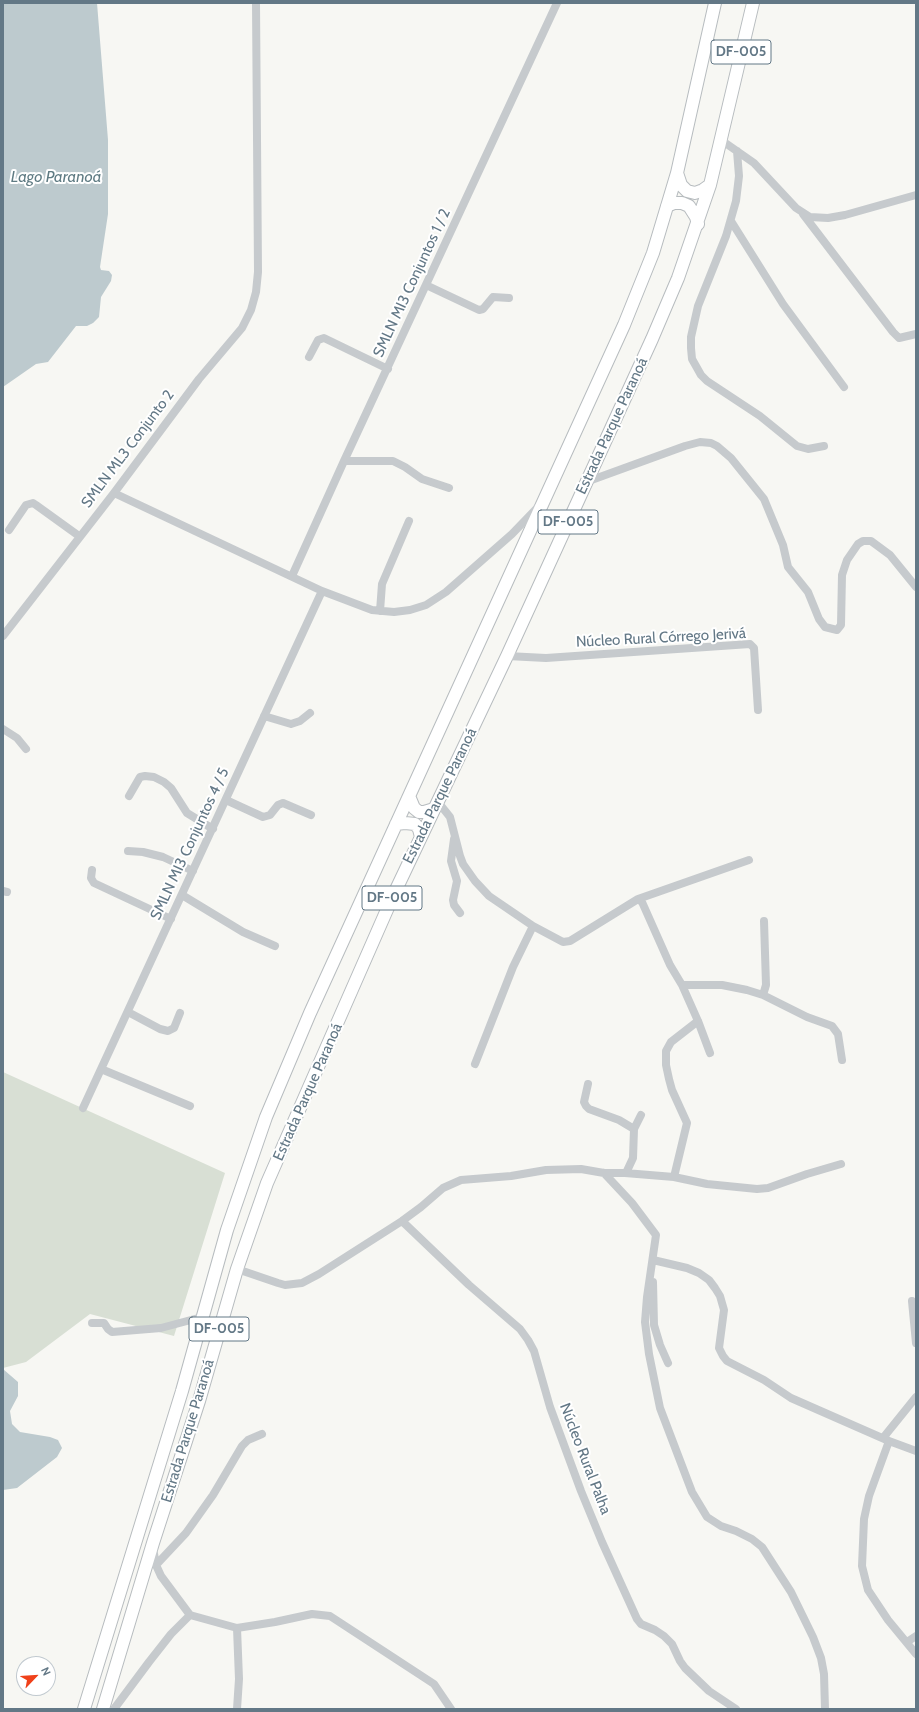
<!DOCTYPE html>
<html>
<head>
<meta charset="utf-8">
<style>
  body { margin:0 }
  #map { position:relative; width:919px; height:1712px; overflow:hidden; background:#f7f7f3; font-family:Cabin,sans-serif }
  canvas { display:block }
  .frame { position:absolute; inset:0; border:4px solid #637886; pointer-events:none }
  .north { position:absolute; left:16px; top:1656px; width:40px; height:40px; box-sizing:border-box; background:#fff; border:1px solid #c1c9cf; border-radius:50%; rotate:65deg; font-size:11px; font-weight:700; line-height:16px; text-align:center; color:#637886 }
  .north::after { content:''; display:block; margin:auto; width:14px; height:18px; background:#f0411a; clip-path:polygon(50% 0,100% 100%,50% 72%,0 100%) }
</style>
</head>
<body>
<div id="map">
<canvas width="919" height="1712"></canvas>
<div class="frame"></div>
<div class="north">N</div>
</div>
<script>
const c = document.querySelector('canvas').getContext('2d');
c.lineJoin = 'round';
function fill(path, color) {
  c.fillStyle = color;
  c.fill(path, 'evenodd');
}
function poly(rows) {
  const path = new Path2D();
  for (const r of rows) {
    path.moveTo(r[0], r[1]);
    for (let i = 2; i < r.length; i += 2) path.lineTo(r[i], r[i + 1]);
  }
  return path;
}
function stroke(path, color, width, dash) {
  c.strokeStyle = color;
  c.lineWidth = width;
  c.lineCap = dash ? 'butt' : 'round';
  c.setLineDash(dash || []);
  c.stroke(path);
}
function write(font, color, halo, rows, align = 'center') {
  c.font = font + ' Cabin,sans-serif';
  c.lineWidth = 4;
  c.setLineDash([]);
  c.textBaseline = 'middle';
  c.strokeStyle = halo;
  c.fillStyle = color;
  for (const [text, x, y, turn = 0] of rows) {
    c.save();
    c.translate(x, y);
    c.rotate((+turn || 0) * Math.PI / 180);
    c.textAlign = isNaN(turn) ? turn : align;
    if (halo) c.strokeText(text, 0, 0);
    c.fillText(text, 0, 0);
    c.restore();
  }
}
fill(poly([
  [3,1072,225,1173,174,1336,90,1314,26,1362,3,1368]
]), '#d8dfd4');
fill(poly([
  [3,3,97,3,108,140,108,214,100,267,101,270,109,271,112,275,111,281,101,297,99,317,93,323,87,326,76,326,48,362,36,364,3,387],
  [3,1369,18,1382,18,1396,10,1411,12,1424,20,1432,50,1437,58,1440,62,1448,57,1457,17,1488,3,1490]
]), '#bdcace');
const primary = poly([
  [677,173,681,185,687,191,695,193,703,190,710,185],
  [667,206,674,203,682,203,689,206,696,217,698,224],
  [409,796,414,808,419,812,424,812,434,809],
  [396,824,405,823,415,824,419,829,421,837],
  [84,1709,182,1391,227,1230,266,1117,310,1013,624,325,653,253,677,173,715,3],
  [103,1709,153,1543,199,1401,237,1269,267,1183,393,896,507,656,652,339,678,278,710,185,753,3]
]);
stroke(primary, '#b7bcbf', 14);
stroke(poly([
  [721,140,754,163,796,208,810,217,828,218,845,215,916,195],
  [737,151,739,176,736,201,726,236,698,306,691,337,691,348,692,359,701,375,707,381,760,416,797,446,808,449,824,446],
  [803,214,893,332,899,338,916,334],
  [731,221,783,304,844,387],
  [426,285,479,310,483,309,493,297,509,298],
  [309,357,318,340,324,338,388,369],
  [344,461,393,461,405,467,422,479,449,488],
  [586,482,685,446,700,442,711,443,717,446,731,458,764,499,783,545,788,567,808,592,819,619,825,627,837,630,841,625,842,575,847,560,858,544,863,541,871,541,890,555,916,587],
  [114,493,322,591,372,610,394,612,410,610,426,605,446,592,512,534,539,506],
  [9,530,26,505,33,503,36,505,79,536],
  [292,576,344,461,557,3],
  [380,611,382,584,409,521],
  [3,636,114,493,199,379,242,328,251,310,256,292,258,272,256,3],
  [507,656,546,658,750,644,754,648,758,710],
  [264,716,291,724,300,721,310,713],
  [3,729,17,738,26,749],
  [129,796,140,777,145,776,154,777,164,782,171,788,187,813,213,829],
  [226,800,263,817,270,815,278,805,283,803,311,815],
  [438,802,450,817,460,856,463,864,475,881,489,896,533,926,563,942,570,941,638,899,642,902,670,965,682,985,722,985,747,990,763,995,766,985,764,921],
  [454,839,451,861,457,881,453,900,454,905,460,913],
  [128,851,143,852,163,857,193,871],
  [92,870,91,878,94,883,171,919],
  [3,891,7,892],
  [182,895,243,932,275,946],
  [638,899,749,860],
  [682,985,698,1021,710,1053],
  [763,995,807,1017,832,1026,838,1034,842,1060],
  [128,1012,160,1029,168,1031,174,1028,180,1013],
  [475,1064,513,967,533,926],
  [101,1069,190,1106],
  [588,1084,584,1102,586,1106,589,1109,619,1120,634,1129,633,1158,626,1173],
  [83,1108,322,591],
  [634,1129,641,1115],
  [604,1173,632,1203,656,1235,647,1297,645,1322,649,1354,660,1408,692,1492,707,1517,721,1526,736,1531,752,1539,762,1547,791,1592,813,1637,821,1658,824,1674,825,1709],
  [674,1177,687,1123,672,1090,669,1079,666,1065,666,1051,671,1042,698,1021],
  [402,1221,469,1285,520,1329,528,1340,534,1351,550,1407,581,1491,602,1542,637,1619,641,1624,655,1630,664,1636,672,1644,680,1661,685,1668,709,1691,736,1709],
  [653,1260,687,1268,699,1273,709,1280,715,1288,720,1296,724,1310,719,1348,723,1356,727,1361,764,1380,791,1398,889,1441,916,1451],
  [237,1269,278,1283,285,1285,302,1283,319,1274,402,1221,421,1207,443,1188,461,1180,511,1176,546,1170,581,1169,604,1173,625,1173,674,1177,707,1184,757,1189,768,1188,807,1174,841,1164],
  [653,1282,654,1325,660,1345,668,1363],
  [912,1301,916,1343],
  [92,1323,104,1323,108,1329,112,1332,161,1328,202,1317],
  [883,1438,916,1397],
  [889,1441,869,1496,864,1519,862,1566,868,1590,888,1620,916,1654],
  [153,1548,156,1565,161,1576,190,1615,237,1628,275,1622,312,1614,330,1616,434,1684,451,1709],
  [156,1565,186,1533,213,1495,242,1446,248,1440,262,1434],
  [237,1628,239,1679,237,1709],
  [907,1642,916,1636],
  [114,1709,149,1662,171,1634,190,1615]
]), '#c6cacd', 8);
stroke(primary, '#fff', 12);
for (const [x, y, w] of [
  [741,52,60],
  [568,522,60],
  [392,898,60],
  [219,1329,60]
]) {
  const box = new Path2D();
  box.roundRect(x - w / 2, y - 12, w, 24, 3);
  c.fillStyle = '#fff';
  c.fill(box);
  stroke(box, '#637886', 1);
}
write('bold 14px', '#637886', null, [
  ["DF-005",741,52],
  ["DF-005",568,522],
  ["DF-005",392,898],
  ["DF-005",219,1329]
]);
write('15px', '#637886', '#fff', [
  ["SMLN MI3 Conjuntos 1 / 2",412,283,-65],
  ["Estrada Parque Paranoá",612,426,-65],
  ["SMLN ML3 Conjunto 2",128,449,-53],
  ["Núcleo Rural Córrego Jerivá",661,638,-3],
  ["Estrada Parque Paranoá",440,796,-64],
  ["SMLN MI3 Conjuntos 4 / 5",190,844,-65],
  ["Estrada Parque Paranoá",308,1092,-66],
  ["Estrada Parque Paranoá",188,1431,-73],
  ["Núcleo Rural Palha",585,1459,69]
]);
write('italic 16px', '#5f7b83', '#fff', [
  ["Lago Paranoá",56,177]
]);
</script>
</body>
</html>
